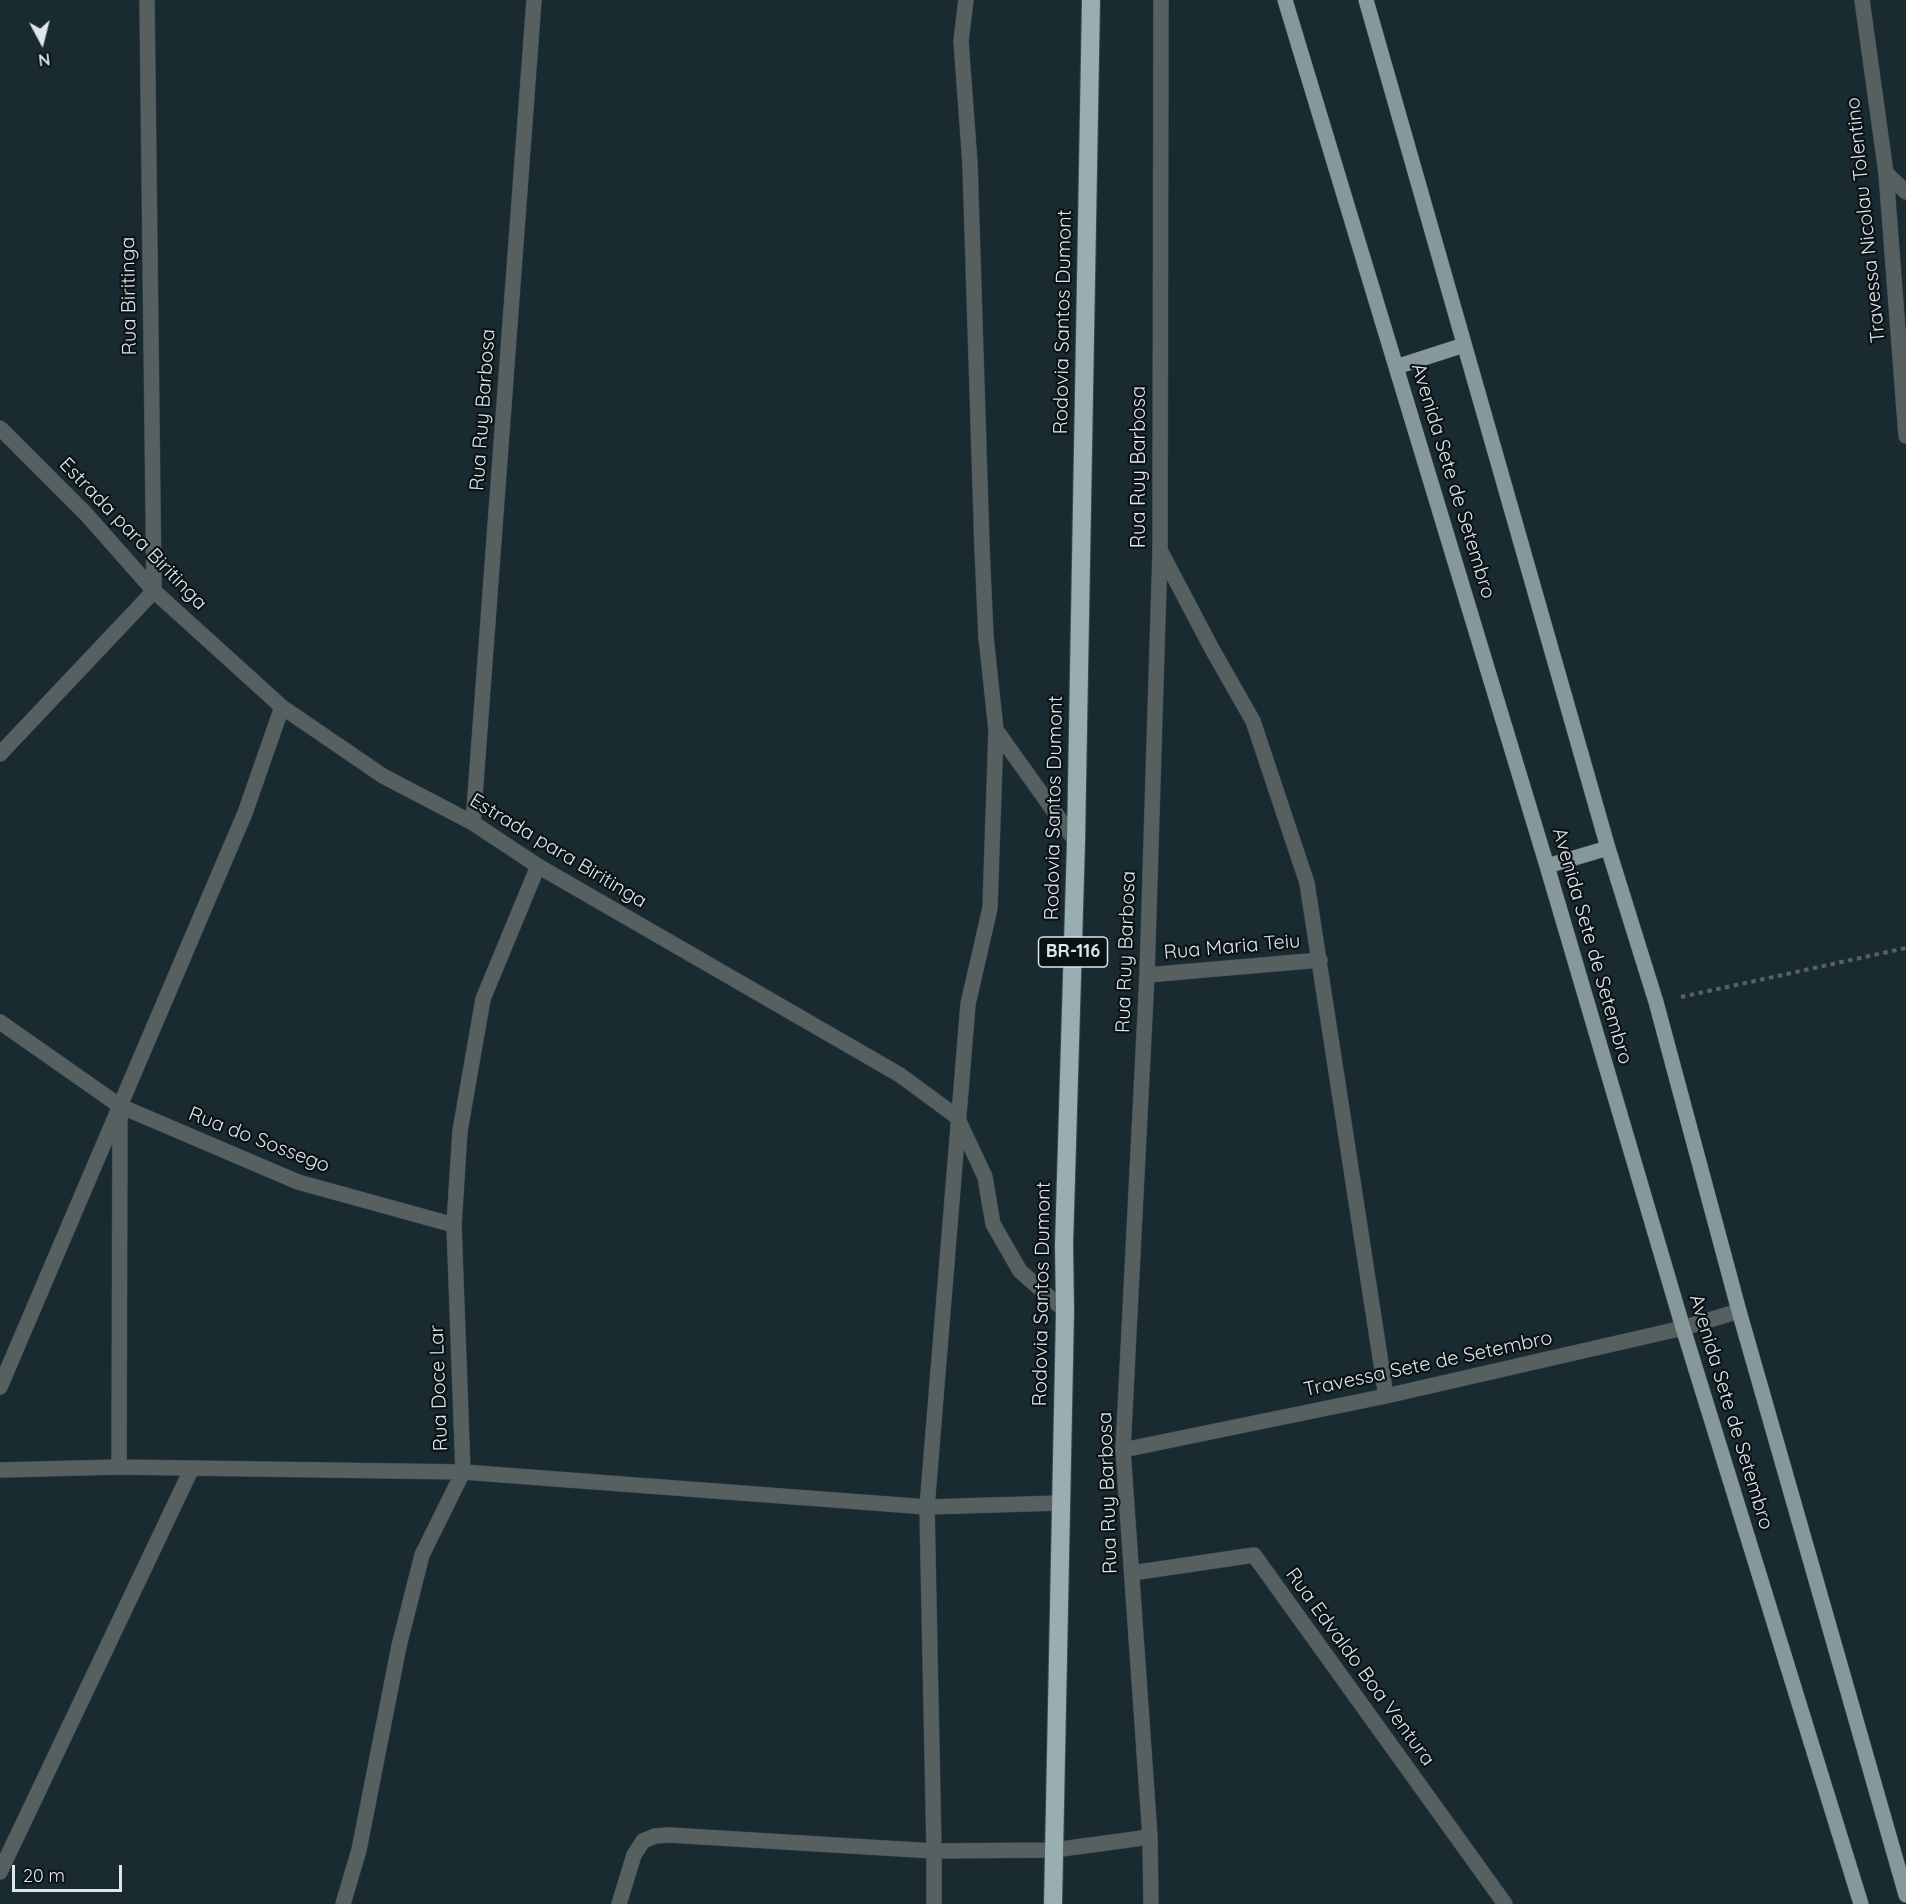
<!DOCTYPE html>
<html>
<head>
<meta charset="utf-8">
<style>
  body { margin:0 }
  #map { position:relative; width:1906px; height:1904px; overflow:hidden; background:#1a2a31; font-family:Quicksand,sans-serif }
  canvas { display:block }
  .north { position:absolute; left:12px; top:12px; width:60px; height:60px; -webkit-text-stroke:4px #0b1214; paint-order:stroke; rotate:173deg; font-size:16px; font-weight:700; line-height:24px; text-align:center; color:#dce6eb }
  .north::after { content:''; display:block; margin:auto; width:21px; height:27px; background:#dce6eb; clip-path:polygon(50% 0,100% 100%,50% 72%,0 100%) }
  .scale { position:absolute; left:12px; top:1865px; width:110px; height:27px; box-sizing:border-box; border:3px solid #dce6eb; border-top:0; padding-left:8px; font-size:18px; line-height:21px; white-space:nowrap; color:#dce6eb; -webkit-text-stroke:4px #0b1214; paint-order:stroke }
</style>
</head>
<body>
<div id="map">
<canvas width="1906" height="1904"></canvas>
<div class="north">N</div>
<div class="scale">20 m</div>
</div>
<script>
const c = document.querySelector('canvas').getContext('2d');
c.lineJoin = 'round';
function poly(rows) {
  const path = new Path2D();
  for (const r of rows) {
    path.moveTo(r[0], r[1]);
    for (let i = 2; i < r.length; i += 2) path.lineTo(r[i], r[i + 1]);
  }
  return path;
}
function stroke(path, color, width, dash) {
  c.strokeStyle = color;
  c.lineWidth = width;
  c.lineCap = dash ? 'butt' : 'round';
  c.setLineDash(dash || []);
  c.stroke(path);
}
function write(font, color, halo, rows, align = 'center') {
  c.font = font + ' Quicksand,sans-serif';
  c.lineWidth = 4.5;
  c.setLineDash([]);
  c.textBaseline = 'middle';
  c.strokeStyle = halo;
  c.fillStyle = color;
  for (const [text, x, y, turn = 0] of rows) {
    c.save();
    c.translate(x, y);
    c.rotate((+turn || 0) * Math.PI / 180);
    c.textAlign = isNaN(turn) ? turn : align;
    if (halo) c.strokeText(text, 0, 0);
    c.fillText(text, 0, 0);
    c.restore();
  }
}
const minor = poly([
  [966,0,961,41,970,164,982,548,986,637,996,730],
  [1862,0,1886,173,1906,436],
  [1886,173,1906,192],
  [0,428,86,514,154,591,282,707,383,776,473,823,538,866,900,1075,957,1117,985,1177,993,1224,1020,1271,1065,1311],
  [1161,552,1212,649,1253,721,1307,883,1386,1396],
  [0,754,154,591,147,0],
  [473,823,534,0],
  [1147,975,1320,960],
  [0,1022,120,1106,298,1182,454,1225],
  [0,1387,245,813,282,707],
  [1123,1450,1386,1396,1683,1328,1739,1311],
  [119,1467,120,1112],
  [0,1470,119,1467,463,1472,927,1507,1060,1503],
  [1132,1573,1254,1555,1505,1904],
  [0,1872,192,1468],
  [343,1904,359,1850,399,1646,422,1555,463,1472,454,1225,460,1131,483,999,538,866],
  [619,1904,634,1855,643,1841,655,1836,669,1835,934,1851,927,1507,968,1004,990,908,996,730,1076,842],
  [934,1904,934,1851,1054,1850,1150,1837],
  [1151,1904,1150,1837,1123,1450,1147,975,1160,552,1161,0]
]);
const major = poly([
  [1285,0,1547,866,1683,1328,1861,1904],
  [1366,0,1608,848,1656,1002,1739,1311,1906,1895],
  [1396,367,1464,345],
  [1547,866,1608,848]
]);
const highway = poly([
  [1053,1904,1065,1311,1064,1245,1076,842,1091,0]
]);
stroke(minor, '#39484f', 16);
stroke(major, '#39484f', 16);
stroke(highway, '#39484f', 20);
stroke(poly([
  [1681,997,1906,948]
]), '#556369', 4, [4.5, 4.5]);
stroke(minor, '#576061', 15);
stroke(major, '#869899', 15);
stroke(highway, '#98aeb0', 18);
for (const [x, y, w] of [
  [1073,952,69]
]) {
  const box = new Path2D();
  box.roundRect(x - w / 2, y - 15, w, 30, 4.5);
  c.fillStyle = '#0b1214';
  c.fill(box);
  stroke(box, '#dce6eb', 1.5);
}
write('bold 18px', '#dce6eb', null, [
  ["BR-116",1073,952]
]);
write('20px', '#dce6eb', '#0b1214', [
  ["Travessa Nicolau Tolentino",1866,220,-96],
  ["Rua Biritinga",129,296,-91],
  ["Rodovia Santos Dumont",1063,322,-89],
  ["Rua Ruy Barbosa",483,410,-86],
  ["Rua Ruy Barbosa",1139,467,-90],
  ["Avenida Sete de Setembro",1453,481,73],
  ["Estrada para Biritinga",133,534,46],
  ["Rodovia Santos Dumont",1054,808,-89],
  ["Estrada para Biritinga",558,851,31],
  ["Avenida Sete de Setembro",1592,946,74],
  ["Rua Maria Teiu",1232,947,-5],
  ["Rua Ruy Barbosa",1126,952,-88],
  ["Rua do Sossego",259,1140,21],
  ["Rodovia Santos Dumont",1042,1294,-89],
  ["Travessa Sete de Setembro",1428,1364,-12],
  ["Rua Doce Lar",439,1388,-92],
  ["Avenida Sete de Setembro",1731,1412,73],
  ["Rua Ruy Barbosa",1108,1493,-92],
  ["Rua Edvaldo Boa Ventura",1360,1667,54]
]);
</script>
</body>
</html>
